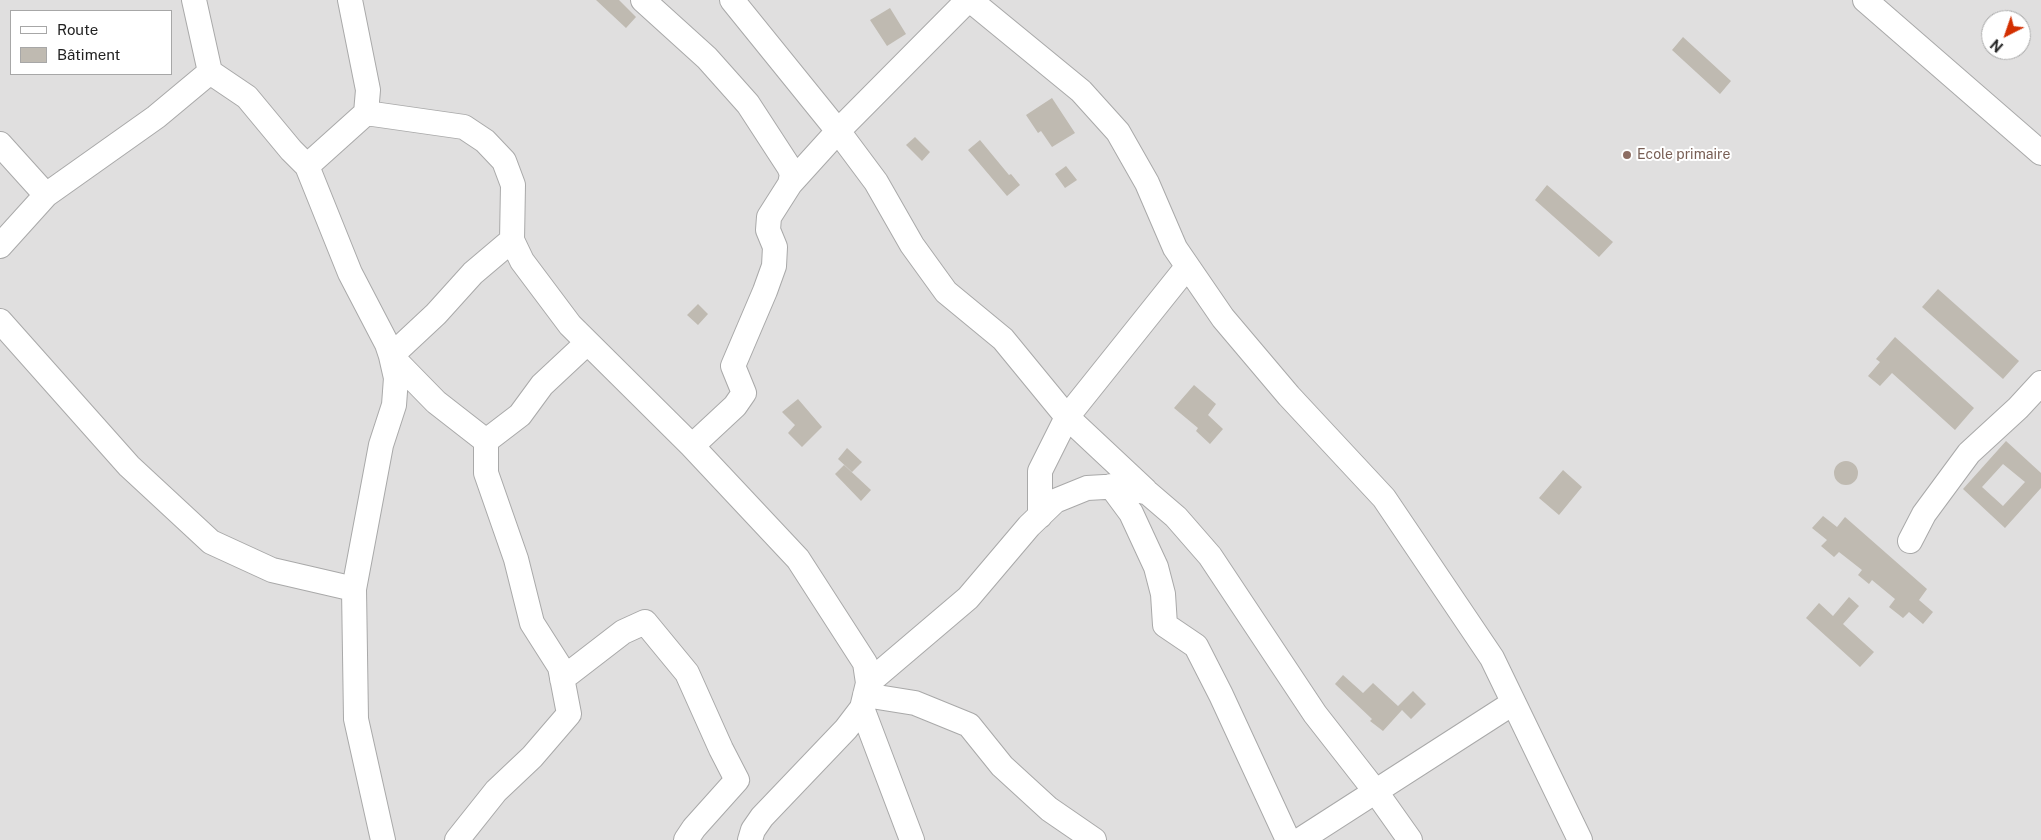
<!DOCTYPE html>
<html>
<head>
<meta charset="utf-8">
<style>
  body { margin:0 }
  #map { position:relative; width:2041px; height:840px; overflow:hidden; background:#f2f1e8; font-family:"Public Sans",sans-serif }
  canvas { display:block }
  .legend { position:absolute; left:10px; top:10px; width:162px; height:65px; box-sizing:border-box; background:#fff; border:1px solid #a7a7a7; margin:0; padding:6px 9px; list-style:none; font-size:15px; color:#222 }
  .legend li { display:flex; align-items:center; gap:10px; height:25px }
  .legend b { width:25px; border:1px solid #a7a7a7 }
  .north { position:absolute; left:1981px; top:10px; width:50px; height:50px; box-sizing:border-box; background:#fff; border:1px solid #a7a7a7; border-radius:50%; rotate:221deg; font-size:14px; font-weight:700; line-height:20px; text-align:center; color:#222 }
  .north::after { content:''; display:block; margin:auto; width:18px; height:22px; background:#d32f00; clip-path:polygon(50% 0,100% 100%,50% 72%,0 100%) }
</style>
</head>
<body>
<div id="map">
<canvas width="2041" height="840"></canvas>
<ul class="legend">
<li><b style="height:6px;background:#fff"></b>Route</li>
<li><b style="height:14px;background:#bfbab1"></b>Bâtiment</li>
</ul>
<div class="north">N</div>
</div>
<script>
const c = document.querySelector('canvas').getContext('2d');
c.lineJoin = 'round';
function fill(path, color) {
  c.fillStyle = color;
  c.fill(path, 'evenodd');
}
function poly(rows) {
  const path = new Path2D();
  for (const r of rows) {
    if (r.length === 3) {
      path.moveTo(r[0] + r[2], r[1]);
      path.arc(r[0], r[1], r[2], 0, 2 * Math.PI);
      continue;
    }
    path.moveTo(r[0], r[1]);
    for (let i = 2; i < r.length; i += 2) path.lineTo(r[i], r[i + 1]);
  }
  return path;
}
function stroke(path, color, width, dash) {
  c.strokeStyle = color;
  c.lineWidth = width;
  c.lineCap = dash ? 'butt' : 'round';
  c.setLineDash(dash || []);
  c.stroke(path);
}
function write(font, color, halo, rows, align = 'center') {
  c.font = font + ' "Public Sans",sans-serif';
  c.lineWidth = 4;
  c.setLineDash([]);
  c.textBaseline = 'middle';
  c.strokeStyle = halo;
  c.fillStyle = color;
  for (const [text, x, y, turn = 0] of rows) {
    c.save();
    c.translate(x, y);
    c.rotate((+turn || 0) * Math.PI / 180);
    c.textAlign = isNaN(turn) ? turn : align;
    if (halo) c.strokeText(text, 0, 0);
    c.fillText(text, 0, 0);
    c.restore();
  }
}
fill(poly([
  [0,0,2041,0,2041,840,0,840],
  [11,11,171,11,171,74,11,74],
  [1991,20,2021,20,2021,50,1991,50]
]), '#e0dfdf');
fill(poly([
  [596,0,619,0,636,17,626,28],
  [890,8,906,34,887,46,870,20],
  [1683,37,1731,81,1720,94,1672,50],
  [1052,98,1075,133,1052,147,1041,131,1038,133,1026,115],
  [915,137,930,152,922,161,906,145],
  [980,140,1009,175,1011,174,1020,185,1007,196,968,150],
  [1066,166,1077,180,1065,188,1055,174],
  [1547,185,1613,242,1599,257,1535,200],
  [1938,289,2019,361,2003,379,1922,307],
  [698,304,708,314,698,325,687,315],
  [1895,337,1974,408,1955,430,1892,373,1880,386,1868,376,1880,362,1876,359],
  [1194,385,1216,404,1208,415,1223,429,1210,444,1196,431,1198,428,1174,408],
  [798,399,822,427,802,447,788,433,795,425,782,412],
  [2006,441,2041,473,2041,488,2005,528,1963,489],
  [2003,464,2025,482,2003,506,1982,487],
  [847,448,862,462,852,472,838,459],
  [1846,473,12],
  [844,465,871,490,861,501,835,474],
  [1563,470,1582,487,1559,515,1539,498],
  [1823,516,1837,527,1845,517,1927,589,1919,600,1933,612,1923,624,1909,612,1903,618,1889,607,1895,599,1872,580,1869,584,1858,575,1862,570,1839,552,1834,557,1821,546,1827,540,1812,528],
  [1849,597,1859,606,1843,624,1874,652,1860,667,1806,618,1819,603,1833,616],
  [1343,675,1363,693,1373,683,1398,706,1413,691,1426,704,1411,719,1402,710,1383,731,1370,721,1372,719,1335,684]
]), '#bfbab1');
const minor = poly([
  [194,0,210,72,247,97,291,150,307,166,350,273,387,344,391,356,396,378,394,405,381,445,354,589,356,719,383,840],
  [643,0,707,58,748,104,789,167,792,174,790,184,769,217,768,230,775,247,774,266,765,291,733,366,744,393,735,406,692,446],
  [732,0,838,131,876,182,912,245,946,292,1003,339,1067,417,1145,490],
  [970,0,1081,91,1118,132,1147,183,1175,248,1223,318,1289,396,1384,498,1492,658,1580,840],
  [1865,0,2041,153],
  [366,113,464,127,485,141,504,161,513,185,512,240,522,261,570,325,692,446,798,559,865,663,868,683,862,708,846,729,762,817,753,830,750,840],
  [0,144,46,195],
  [307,166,366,113,368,90,350,0],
  [790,184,838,131,968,0],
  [0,246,46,195,156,117,210,72],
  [0,321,129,466,211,542,272,570,354,589],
  [486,441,520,415,542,385,587,343],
  [1111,486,1131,513,1156,567,1163,594,1165,625,1196,646,1221,695,1288,840],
  [1040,516,1040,471,1067,417,1187,267],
  [1910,541,1924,514,1969,453,2018,408,2041,383],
  [562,679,623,632,645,622,687,673,721,749,737,780,694,828,686,840],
  [868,683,968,598,1029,526,1055,501,1087,488,1122,486,1148,493,1176,517,1210,556,1315,714,1376,792,1410,840],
  [865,695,915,703,969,725,1002,766,1049,809,1094,840],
  [862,708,912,840],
  [457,840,496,791,532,757,569,714,560,667,532,623,516,559,486,473,486,441,436,402,391,356,436,314,473,273,512,240],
  [1300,840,1513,703]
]);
stroke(minor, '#a9a9a9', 26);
stroke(minor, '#fff', 24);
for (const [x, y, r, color] of [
  [1627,155,5,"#8d6e63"]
]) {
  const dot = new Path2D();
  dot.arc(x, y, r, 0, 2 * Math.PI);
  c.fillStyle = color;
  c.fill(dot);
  stroke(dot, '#fff', 2);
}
write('14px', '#785e54', '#fff', [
  ["Ecole primaire",1637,155]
], 'left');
</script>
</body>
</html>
